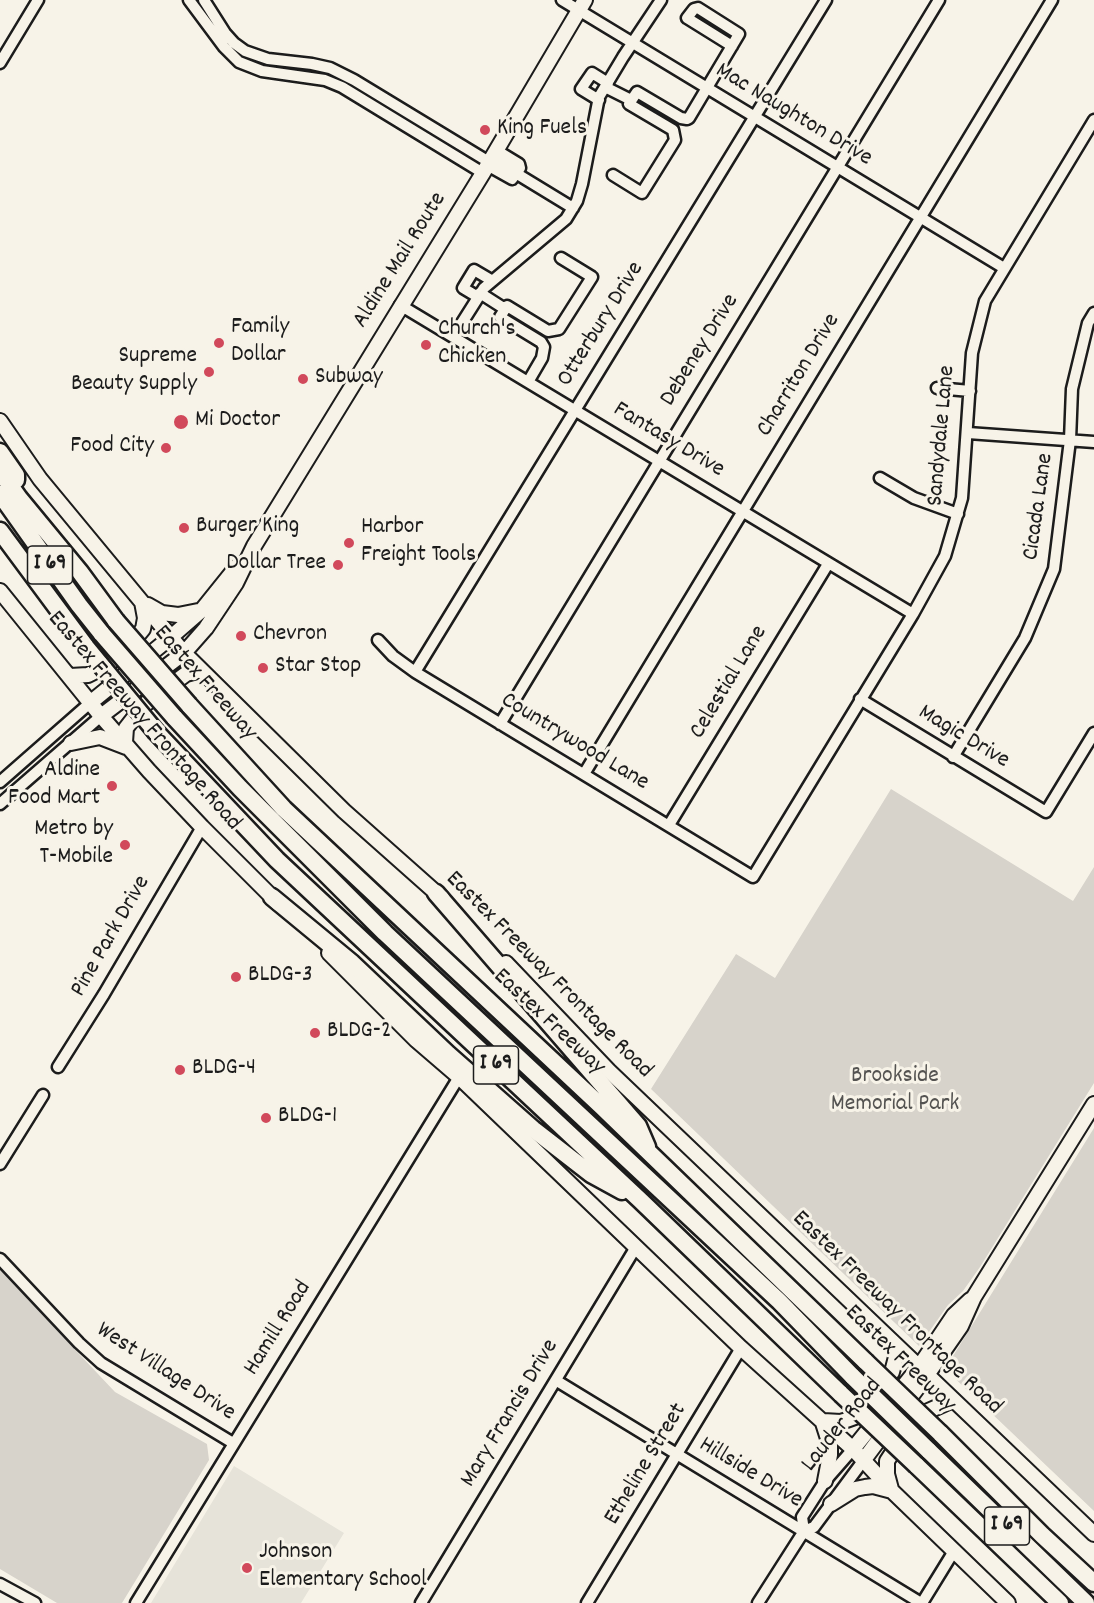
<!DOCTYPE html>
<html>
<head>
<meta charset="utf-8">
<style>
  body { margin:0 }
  canvas { display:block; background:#f7f3e8 }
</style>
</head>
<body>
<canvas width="1094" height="1603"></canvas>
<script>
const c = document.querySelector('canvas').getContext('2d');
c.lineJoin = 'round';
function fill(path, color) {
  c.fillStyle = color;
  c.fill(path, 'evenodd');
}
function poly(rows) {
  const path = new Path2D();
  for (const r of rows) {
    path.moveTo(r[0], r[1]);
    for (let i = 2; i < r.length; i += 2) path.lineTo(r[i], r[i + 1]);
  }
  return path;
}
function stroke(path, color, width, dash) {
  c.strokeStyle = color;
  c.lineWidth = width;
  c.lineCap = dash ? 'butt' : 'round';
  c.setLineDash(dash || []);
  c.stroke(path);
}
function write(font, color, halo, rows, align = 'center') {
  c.font = font + ' Dekko,sans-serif';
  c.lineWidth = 6;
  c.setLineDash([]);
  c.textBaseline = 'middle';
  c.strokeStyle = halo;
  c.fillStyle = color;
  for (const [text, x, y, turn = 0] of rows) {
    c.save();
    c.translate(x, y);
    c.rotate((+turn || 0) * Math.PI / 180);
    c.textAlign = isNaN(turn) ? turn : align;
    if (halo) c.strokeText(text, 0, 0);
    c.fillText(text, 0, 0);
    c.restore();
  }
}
fill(poly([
  [234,1466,344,1533,301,1603,151,1603]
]), '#e6e3d9');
fill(poly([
  [891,789,1073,901,1094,867,1094,1083,980,1267,963,1291,948,1305,919,1346,651,1089,736,954,775,978],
  [1094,1128,1094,1511,945,1369],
  [0,1270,115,1392,207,1444,209,1460,122,1603,57,1603,0,1569]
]), '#d7d3cb');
const minor = poly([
  [189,0,224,47,239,62,262,71,325,80,342,87,483,173],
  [204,0,225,33,234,43,245,51,268,59,312,64,330,68,354,80,489,162],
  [562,0,1004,268],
  [0,63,38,0],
  [605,87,631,100],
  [599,100,581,89,592,73,608,83],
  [491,158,573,208],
  [487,165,512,179,520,168,519,164,496,150],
  [613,175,642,193,675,140,673,130,629,104,637,92,681,118,687,119,689,118,739,34,698,8,694,9,687,18,732,46],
  [480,293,505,309],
  [478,297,463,288,474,270,491,280],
  [400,305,913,614],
  [453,337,484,288,566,219,577,201,582,184,599,97,623,57,661,0],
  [528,382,542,358,544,347,541,342,500,317,507,306,548,331,559,329,592,277,561,258],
  [937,388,970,391],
  [968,433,1094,442],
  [880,478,914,498,958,514],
  [378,640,393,656,415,672,753,877,913,614,945,556,962,498,972,353,985,301,1094,120],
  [415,672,826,0],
  [860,699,1046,812,1094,733],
  [500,724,939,0],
  [953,757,1025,638,1054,569,1070,440,1072,389,1088,323,1094,313],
  [584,774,1052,0],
  [0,782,90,703],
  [0,804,101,716],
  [669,825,828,564],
  [58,1067,104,994,202,827],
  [0,1164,43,1095],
  [0,1259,79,1343,101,1363,233,1443],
  [557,1381,921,1603],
  [804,1531,802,1517,825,1481,853,1449],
  [0,1584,35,1603],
  [136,1603,459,1077],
  [421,1603,636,1247],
  [587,1603,741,1348],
  [758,1603,804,1531,814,1527,863,1461],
  [922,1603,954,1551]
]);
const major = poly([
  [0,421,40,479,184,653,344,811,442,898],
  [0,591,101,716,149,771,202,827,279,904],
  [148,605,162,613,178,615,198,611],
  [70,676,88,675,106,666,129,646,143,629,145,618,142,602],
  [90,703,171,637,202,610,239,564],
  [101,716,184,653,206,628,236,583,254,546,483,173,585,0],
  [125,742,126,728,144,705,186,674,201,670],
  [71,743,100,737,126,747],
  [329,953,416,1040,459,1077,741,1348,853,1449,892,1491,1008,1603],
  [506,963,609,1071,1094,1534],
  [823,1421,841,1422,855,1417,892,1372,896,1357,891,1341],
  [823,1423,830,1445,830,1455,825,1481],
  [853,1449,919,1367,954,1315,970,1300],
  [863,1461,927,1375,961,1326,974,1297,1094,1104],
  [891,1489,887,1474,887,1461,900,1441,924,1413,953,1400],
  [831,1504,855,1489,865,1487,873,1486,892,1491]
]);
const highway = poly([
  [0,452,16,475,16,480],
  [0,471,19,498,80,572,116,621],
  [0,494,79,605,102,634],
  [0,531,86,647],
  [189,705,284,809,602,1107,866,1362],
  [174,717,240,788,385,933,779,1301,853,1377],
  [156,732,277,860,640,1200,841,1394],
  [436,893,638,1126,647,1147],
  [272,897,352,963,448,1054,533,1129,591,1174,622,1191],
  [940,1433,1042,1535,1094,1583],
  [928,1450,1086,1603],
  [916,1465,1060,1603]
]);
stroke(minor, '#1c1c1c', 15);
stroke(major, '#1c1c1c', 18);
stroke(highway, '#1c1c1c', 21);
stroke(minor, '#f7f3e8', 10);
stroke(major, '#f7f3e8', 14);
stroke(highway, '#f7f3e8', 16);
const highwayBridge = poly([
  [116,621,189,705],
  [102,634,174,717],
  [86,647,156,732],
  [866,1362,940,1433],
  [853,1377,928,1450],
  [841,1394,916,1465]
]);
stroke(highwayBridge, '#1c1c1c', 21, []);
stroke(highwayBridge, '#f7f3e8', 16);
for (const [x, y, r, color] of [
  [485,130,6,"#d1495b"],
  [219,343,6,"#d1495b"],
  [426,345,6,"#d1495b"],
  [209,372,6,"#d1495b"],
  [303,379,6,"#d1495b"],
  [181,422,8,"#d1495b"],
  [166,448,6,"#d1495b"],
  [184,528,6,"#d1495b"],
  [349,543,6,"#d1495b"],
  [338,565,6,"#d1495b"],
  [241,636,6,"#d1495b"],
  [263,668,6,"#d1495b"],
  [112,786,6,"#d1495b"],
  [125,845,6,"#d1495b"],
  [236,977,6,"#d1495b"],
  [315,1033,6,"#d1495b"],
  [180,1070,6,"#d1495b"],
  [266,1118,6,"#d1495b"],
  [247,1568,6,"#d1495b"]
]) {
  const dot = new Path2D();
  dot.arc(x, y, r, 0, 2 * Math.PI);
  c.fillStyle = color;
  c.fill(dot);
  stroke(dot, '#f7f3e8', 2);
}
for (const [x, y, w] of [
  [50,565,45],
  [496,1065,45],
  [1007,1526,45]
]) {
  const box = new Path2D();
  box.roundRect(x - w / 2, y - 19, w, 38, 4.5);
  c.fillStyle = '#f7f3e8';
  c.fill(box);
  stroke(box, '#1c1c1c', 1.5);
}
write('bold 22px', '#1c1c1c', null, [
  ["I 69",50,565],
  ["I 69",496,1065],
  ["I 69",1007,1526]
]);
write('24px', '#1c1c1c', '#f7f3e8', [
  ["Mac Naughton Drive",793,116,31],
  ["Aldine Mail Route",401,261,-58],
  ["Otterbury Drive",602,325,-58],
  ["Debeney Drive",701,351,-58],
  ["Charriton Drive",800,376,-59],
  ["Sandydale Lane",943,436,-85],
  ["Fantasy Drive",668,441,31],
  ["Cicada Lane",1040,507,-82],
  ["Celestial Lane",730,683,-59],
  ["Eastex Freeway",204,684,49],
  ["Eastex Freeway Frontage Road",143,722,49],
  ["Magic Drive",963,738,31],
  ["Countrywood Lane",574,743,31],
  ["Pine Park Drive",112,937,-60],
  ["Eastex Freeway Frontage Road",548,976,45],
  ["Eastex Freeway",548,1023,43],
  ["Eastex Freeway Frontage Road",896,1314,44],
  ["Hamill Road",279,1329,-58],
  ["Eastex Freeway",899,1360,44],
  ["West Village Drive",165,1373,33],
  ["Mary Francis Drive",511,1414,-59],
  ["Lauder Road",843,1426,-51],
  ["Etheline Street",647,1465,-59],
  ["Hillside Drive",750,1474,31]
]);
write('24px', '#1c1c1c', '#f7f3e8', [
  ["King Fuels",497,130],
  ["Family",231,329],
  ["Dollar",231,357],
  ["Church's",438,331],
  ["Chicken",438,359],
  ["Supreme",197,358,"right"],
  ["Beauty Supply",197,386,"right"],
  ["Subway",315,379],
  ["Mi Doctor",195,422],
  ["Food City",154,448,"right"],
  ["Burger King",196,528],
  ["Harbor",361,529],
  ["Freight Tools",361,557],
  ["Dollar Tree",326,565,"right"],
  ["Chevron",253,636],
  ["Star Stop",275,668],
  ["Aldine",100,772,"right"],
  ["Food Mart",100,800,"right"],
  ["Metro by",113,831,"right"],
  ["T-Mobile",113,859,"right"],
  ["BLDG-3",248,977],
  ["BLDG-2",327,1033],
  ["BLDG-4",192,1070],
  ["BLDG-1",278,1118],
  ["Johnson",259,1554],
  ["Elementary School",259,1582]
], 'left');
write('24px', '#545351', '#f7f3e8', [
  ["Brookside",895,1078],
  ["Memorial Park",895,1106]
]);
</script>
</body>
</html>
